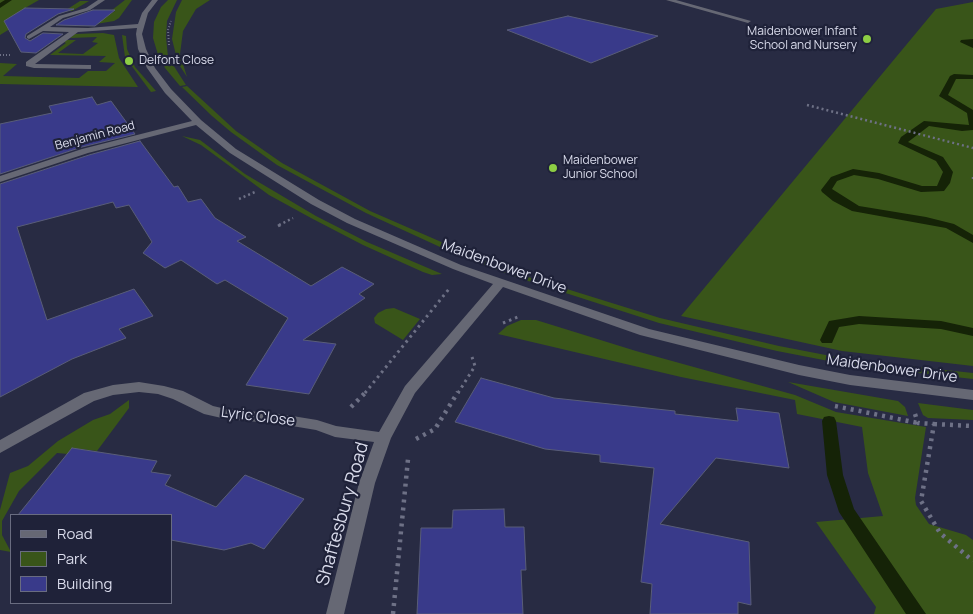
<!DOCTYPE html>
<html>
<head>
<meta charset="utf-8">
<style>
  body { margin:0 }
  #map { position:relative; width:973px; height:614px; overflow:hidden; background:#282b43; font-family:Manrope,sans-serif }
  canvas { display:block }
  .legend { position:absolute; left:10px; top:514px; width:162px; height:90px; box-sizing:border-box; background:#1f2239; border:1px solid #696c80; margin:0; padding:6px 9px; list-style:none; font-size:15px; color:#d9dbeb }
  .legend li { display:flex; align-items:center; gap:10px; height:25px }
  .legend b { width:25px; border:1px solid #696c80 }
</style>
</head>
<body>
<div id="map">
<canvas width="973" height="614"></canvas>
<ul class="legend">
<li><b style="height:6px;background:#666874"></b>Road</li>
<li><b style="height:14px;background:#395519"></b>Park</li>
<li><b style="height:14px;background:#393a8a"></b>Building</li>
</ul>
</div>
<script>
const c = document.querySelector('canvas').getContext('2d');
c.lineJoin = 'round';
function fill(path, color) {
  c.fillStyle = color;
  c.fill(path, 'evenodd');
}
function poly(rows) {
  const path = new Path2D();
  for (const r of rows) {
    path.moveTo(r[0], r[1]);
    for (let i = 2; i < r.length; i += 2) path.lineTo(r[i], r[i + 1]);
  }
  return path;
}
function stroke(path, color, width, dash) {
  c.strokeStyle = color;
  c.lineWidth = width;
  c.lineCap = dash ? 'butt' : 'round';
  c.setLineDash(dash || []);
  c.stroke(path);
}
function write(font, color, halo, rows, align = 'center') {
  c.font = font + ' Manrope,sans-serif';
  c.lineWidth = 4.5;
  c.setLineDash([]);
  c.textBaseline = 'middle';
  c.strokeStyle = halo;
  c.fillStyle = color;
  for (const [text, x, y, turn = 0] of rows) {
    c.save();
    c.translate(x, y);
    c.rotate((+turn || 0) * Math.PI / 180);
    c.textAlign = isNaN(turn) ? turn : align;
    if (halo) c.strokeText(text, 0, 0);
    c.fillText(text, 0, 0);
    c.restore();
  }
}
fill(poly([
  [0,0,39,0,25,8,66,10,80,1,89,1,72,11,25,10,18,24,0,35],
  [125,0,132,0,119,18,114,21,96,24,115,11,98,9,112,10],
  [168,0,177,0,167,21,166,37,168,57,186,85,180,86,165,68,159,58,153,38,154,22,161,7],
  [182,0,210,0,196,9,183,31,180,54,187,77,178,63,172,39,176,12],
  [973,2,973,366,842,351,681,316,936,9],
  [103,33,114,35,119,58,138,87,0,84,0,63,17,64,3,76,79,78,88,71,106,71,115,63,99,62,106,56,50,55,66,43,64,42,67,40,76,40,58,53,83,54,98,43,92,42,97,37,70,38,75,34],
  [122,35,126,36,127,49,135,67,156,91,151,92,125,57],
  [187,86,236,131,282,163,370,211,469,254,464,258,366,213,277,165,231,132,212,116,182,87],
  [182,136,200,140,245,174,316,216,367,242,442,274,432,275,423,272,363,245,311,218,269,195,201,145],
  [473,256,525,276,660,318,779,346,836,357,893,364,896,371,839,363,777,351,659,323,522,279,470,260],
  [394,308,420,319,403,340,375,323,374,318,378,313,386,309],
  [521,320,536,320,636,351,795,395,836,412,926,427,915,498,916,505,929,524,966,535,973,540,973,614,874,614,876,607,816,522,883,516,868,473,862,427,797,414,795,400,681,377,498,334,507,326],
  [908,366,973,373,973,379,910,372],
  [788,382,898,401,905,407,908,416,834,402],
  [129,400,129,408,97,451,72,448,68,454,57,453,19,491,2,521,2,535,11,552,0,550,0,510,10,473,28,466,58,441,93,420,110,414],
  [918,403,973,410,973,420,928,418,923,415]
]), '#395519');
fill(poly([
  [5,0,12,0,0,8,0,3,5,0],
  [973,39,973,48,960,42,961,40,973,39],
  [954,74,973,75,973,79,956,79,948,95,973,110,973,130,962,131,929,126,908,142,943,157,953,172,950,183,944,191,921,192,878,179,854,175,837,181,832,189,859,206,926,217,954,224,973,235,973,243,946,228,852,211,833,201,822,192,821,190,831,177,853,169,879,173,922,186,937,186,943,172,936,161,898,143,901,137,924,121,969,125,967,113,939,96,950,76,954,74],
  [859,316,941,321,973,328,973,336,941,329,859,324,839,327,832,343,822,343,820,340,829,321,859,316],
  [829,416,834,417,836,421,843,475,854,509,926,614,906,614,839,512,827,475,822,421,824,417,829,416]
]), '#152307');
const building = poly([
  [25,8,74,9,58,14,26,34,25,38,30,41,43,33,63,34,36,53,21,52,4,21,25,8],
  [93,10,115,10,95,26,56,25,64,20,93,10],
  [568,16,658,36,591,63,507,30,568,16],
  [92,97,97,105,111,101,135,134,82,147,0,174,0,124,52,113,49,106,92,97],
  [140,141,174,187,178,186,188,202,201,199,215,218,246,237,237,241,311,286,342,267,374,284,359,294,365,298,303,340,336,344,309,394,246,385,288,318,225,280,217,284,181,260,165,268,143,253,152,242,129,205,116,208,113,202,17,227,47,320,134,289,153,316,119,329,126,338,72,359,0,397,0,184,89,155,140,141],
  [481,378,554,398,675,411,675,414,738,421,736,408,779,413,789,468,716,458,660,524,749,542,751,605,738,602,738,614,650,614,652,584,641,582,654,468,600,462,600,455,545,449,455,422,481,378],
  [72,448,157,461,151,472,171,475,165,485,216,507,245,475,304,499,264,549,251,543,224,550,171,540,171,515,18,515,72,448],
  [504,509,505,527,524,527,526,570,521,570,523,614,417,614,421,528,452,528,453,510,504,509]
]);
fill(building, '#393a8a');
stroke(building, '#595d78', 1);
stroke(poly([
  [169,45,168,30,171,21],
  [0,55,10,55]
]), '#6e7186', 2, [1, 2]);
stroke(poly([
  [807,105,973,148],
  [973,177,973,179],
  [239,199,255,192],
  [279,225,293,218]
]), '#6e7186', 2.5, [2, 3]);
stroke(poly([
  [278,226,282,224],
  [503,323,520,316],
  [365,393,449,289],
  [458,393,475,366,472,357]
]), '#6e7186', 3, [2.5, 4]);
stroke(poly([
  [835,406,918,423],
  [351,407,366,392],
  [915,414,918,423,934,424,921,501,940,533,973,561],
  [934,424,973,426],
  [416,439,435,429,458,392],
  [393,614,408,459]
]), '#6e7186', 4.5, [3, 5]);
fill(poly([
  [98,0,105,0,90,10,63,18,50,27,88,28,138,24,142,13,152,0,158,0,148,13,142,34,146,49,155,68,171,89,201,120,236,149,319,200,355,219,461,265,649,329,799,365,850,375,973,390,973,400,850,385,799,375,640,335,503,287,415,393,391,438,375,483,344,614,326,614,359,483,374,442,335,437,316,430,280,424,226,419,204,414,173,399,158,394,139,392,113,395,94,401,0,453,0,440,84,393,113,385,139,382,164,386,183,391,213,406,226,409,280,414,317,420,336,426,379,432,405,386,493,284,453,269,347,223,311,204,230,153,196,125,88,153,0,182,0,176,82,149,192,121,165,93,147,68,138,49,136,34,137,28,78,32,35,64,88,65,91,65,91,69,34,68,26,66,26,62,69,32,43,31,29,39,27,38,27,36,59,16,86,8,98,0],
  [666,0,676,0,751,21,748,23,666,0]
]), '#666874');
for (const [x, y, r, color] of [
  [867,39,5,"#8dce44"],
  [129,61,5,"#8dce44"],
  [553,168,5,"#8dce44"]
]) {
  const dot = new Path2D();
  dot.arc(x, y, r, 0, 2 * Math.PI);
  c.fillStyle = color;
  c.fill(dot);
  stroke(dot, '#1f2239', 2);
}
write('12px', '#d9dbeb', '#1f2239', [
  ["Maidenbower Infant",857,32,"right"],
  ["School and Nursery",857,46,"right"],
  ["Delfont Close",139,61],
  ["Maidenbower",563,161],
  ["Junior School",563,175]
], 'left');
write('12px', '#d9dbeb', '#1f2239', [
  ["Benjamin Road",95,136,-15]
]);
write('15px', '#d9dbeb', '#1f2239', [
  ["Maidenbower Drive",504,267,20],
  ["Maidenbower Drive",892,369,8],
  ["Lyric Close",258,417,7]
]);
write('18px', '#d9dbeb', '#1f2239', [
  ["Shaftesbury Road",343,514,-74]
]);
</script>
</body>
</html>
